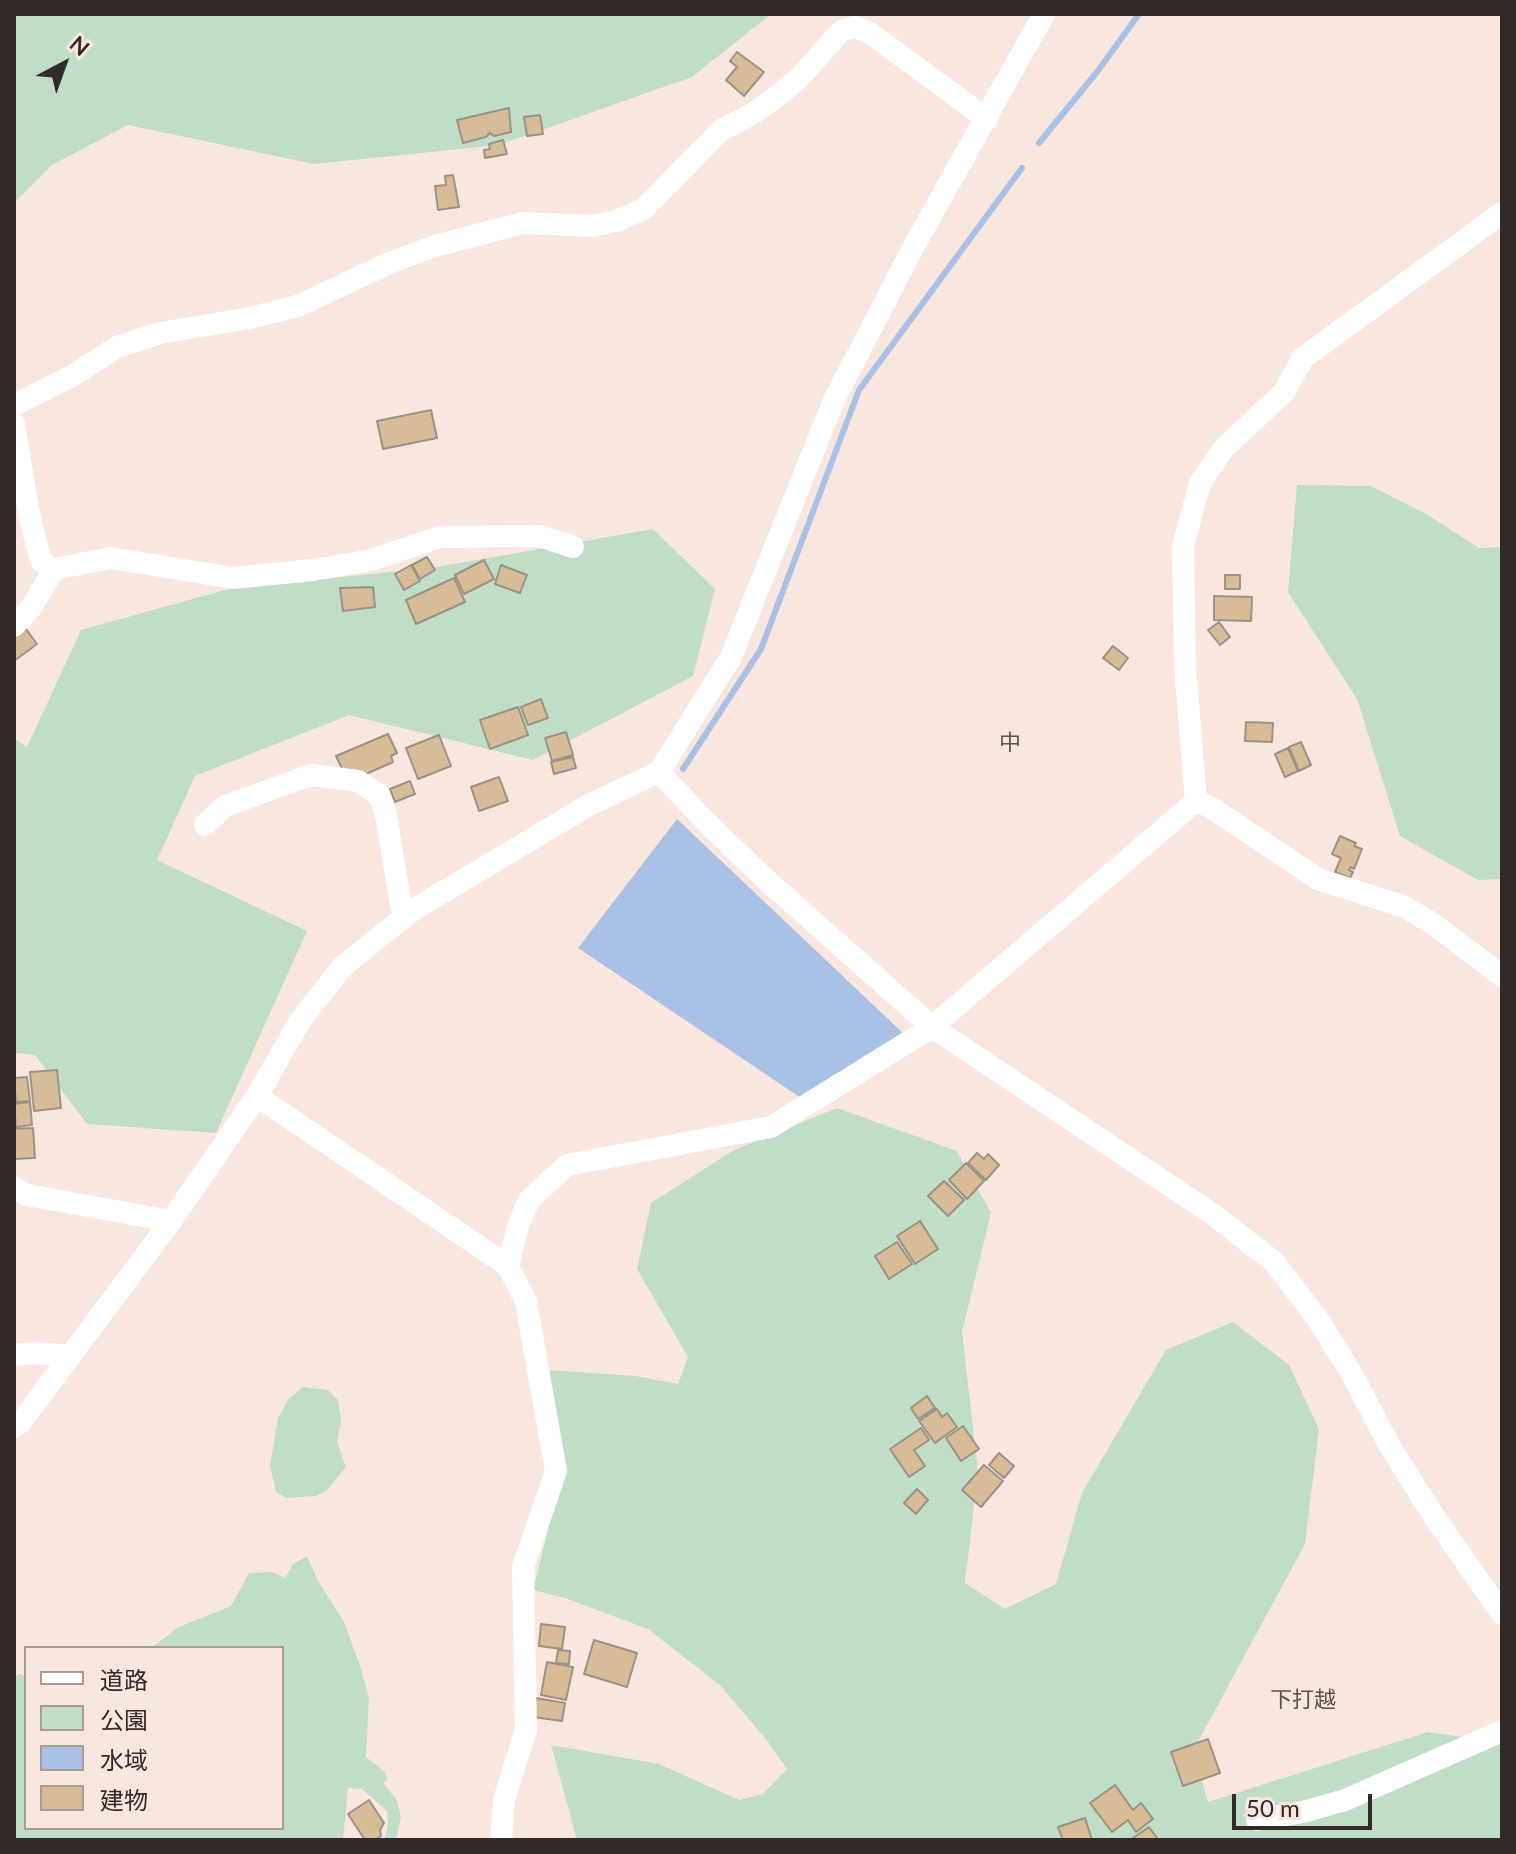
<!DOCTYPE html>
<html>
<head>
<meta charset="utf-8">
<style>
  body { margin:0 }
  #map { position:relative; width:1516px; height:1854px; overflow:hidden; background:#f9e7df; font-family:Lato,"Noto Sans JP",sans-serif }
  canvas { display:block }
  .frame { position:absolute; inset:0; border:16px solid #312a28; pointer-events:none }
  .legend { position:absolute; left:24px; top:1646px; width:260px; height:184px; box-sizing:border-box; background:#f9e7df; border:2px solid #a99b96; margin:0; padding:10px 14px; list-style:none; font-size:24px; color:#312a28 }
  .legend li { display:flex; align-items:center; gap:16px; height:40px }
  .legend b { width:40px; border:2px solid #a99b96 }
  .north { position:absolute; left:24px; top:24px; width:80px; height:80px; -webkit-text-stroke:6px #f9e7df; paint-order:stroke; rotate:41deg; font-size:22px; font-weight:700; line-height:32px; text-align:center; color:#312a28 }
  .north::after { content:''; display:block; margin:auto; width:28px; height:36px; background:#312a28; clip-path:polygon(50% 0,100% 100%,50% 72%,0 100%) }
  .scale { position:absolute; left:1232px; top:1794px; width:140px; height:36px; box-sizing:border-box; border:4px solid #312a28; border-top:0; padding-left:10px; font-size:24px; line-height:28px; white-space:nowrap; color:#312a28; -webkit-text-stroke:6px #f9e7df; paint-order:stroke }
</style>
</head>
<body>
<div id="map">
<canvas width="1516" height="1854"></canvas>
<div class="frame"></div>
<ul class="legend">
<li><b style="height:10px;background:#fff"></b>道路</li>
<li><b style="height:22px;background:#c0ddc7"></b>公園</li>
<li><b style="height:22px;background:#aac1e6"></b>水域</li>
<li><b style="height:22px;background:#d8bc98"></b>建物</li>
</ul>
<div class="north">N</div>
<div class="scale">50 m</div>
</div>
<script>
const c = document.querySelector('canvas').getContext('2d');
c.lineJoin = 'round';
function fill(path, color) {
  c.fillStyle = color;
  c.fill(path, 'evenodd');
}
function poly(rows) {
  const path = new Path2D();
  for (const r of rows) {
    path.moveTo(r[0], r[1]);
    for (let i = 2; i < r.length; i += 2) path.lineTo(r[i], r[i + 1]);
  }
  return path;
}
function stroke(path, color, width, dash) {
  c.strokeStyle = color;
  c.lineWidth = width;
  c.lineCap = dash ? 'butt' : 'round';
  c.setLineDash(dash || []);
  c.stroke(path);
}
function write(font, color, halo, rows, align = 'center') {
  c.font = font + ' Lato,"Noto Sans JP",sans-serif';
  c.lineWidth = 8;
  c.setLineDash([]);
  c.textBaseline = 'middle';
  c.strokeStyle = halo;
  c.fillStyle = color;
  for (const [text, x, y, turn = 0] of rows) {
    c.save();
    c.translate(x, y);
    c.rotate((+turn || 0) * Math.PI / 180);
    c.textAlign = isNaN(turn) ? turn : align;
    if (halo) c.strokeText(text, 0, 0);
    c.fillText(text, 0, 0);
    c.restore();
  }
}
fill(poly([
  [14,14,771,14,692,77,499,145,314,164,128,125,52,165,14,203],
  [1297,485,1371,486,1428,515,1479,548,1502,547,1502,879,1478,880,1400,836,1357,699,1288,592],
  [653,529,715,589,693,676,533,760,349,715,195,776,157,860,307,931,216,1133,87,1124,35,1055,14,1053,14,738,27,747,81,630,232,588,431,568],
  [837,1108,957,1151,991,1213,962,1332,978,1472,965,1583,1005,1609,1056,1584,1082,1493,1166,1350,1233,1322,1289,1365,1319,1429,1305,1544,1193,1751,1208,1802,1428,1732,1502,1743,1502,1840,577,1840,551,1745,659,1764,739,1800,763,1794,787,1769,768,1742,721,1686,648,1629,565,1598,533,1590,562,1474,548,1370,636,1376,678,1384,688,1357,637,1269,651,1203,734,1150],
  [303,1387,328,1390,338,1400,341,1420,337,1442,346,1467,327,1490,316,1496,287,1498,276,1492,270,1465,278,1418,288,1400],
  [307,1556,318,1581,344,1622,360,1665,369,1698,366,1757,385,1772,387,1779,383,1783,397,1800,401,1818,396,1840,384,1840,388,1825,387,1811,362,1789,348,1788,343,1840,14,1840,14,1677,20,1674,26,1676,26,1828,282,1828,282,1648,151,1648,179,1627,231,1606,249,1573,272,1572,285,1578,293,1564]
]), '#c0ddc7');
fill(poly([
  [677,819,906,1036,804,1100,578,948]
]), '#aac1e6');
stroke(poly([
  [1039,143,1097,72,1139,14],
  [683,769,761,649,859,390,1022,168]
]), '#aac1e6', 6);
const building = poly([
  [737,52,764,72,744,96,726,80,737,67,730,61,737,52],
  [509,108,511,132,494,136,490,133,486,137,463,143,457,120,509,108],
  [540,115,543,134,527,136,524,117,540,115],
  [503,140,507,154,485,158,484,150,490,149,489,144,503,140],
  [453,175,459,207,438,210,435,186,446,185,445,176,453,175],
  [431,410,437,438,383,449,377,421,431,410],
  [427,557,435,570,420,579,412,565,427,557],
  [484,560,494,579,464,594,455,575,484,560],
  [411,565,420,581,404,590,395,574,411,565],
  [501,565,527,575,520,593,495,584,501,565],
  [1225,575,1240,575,1240,589,1225,589,1225,575],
  [454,578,465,602,416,624,406,600,454,578],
  [373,587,375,607,343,611,340,588,373,587],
  [1214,596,1252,597,1251,621,1214,620,1214,596],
  [1219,622,1230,637,1220,645,1208,630,1219,622],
  [26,629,37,644,14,661,14,638,26,629],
  [1113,646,1128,658,1119,670,1103,658,1113,646],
  [541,699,548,718,528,725,521,707,541,699],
  [518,707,528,735,490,749,480,720,518,707],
  [1246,722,1273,723,1272,742,1245,741,1246,722],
  [566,732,573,755,552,761,545,738,566,732],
  [388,734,397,753,391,756,393,762,357,778,345,775,336,756,388,734],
  [439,735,451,766,418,779,406,748,439,735],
  [1301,742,1311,765,1299,771,1289,747,1301,742],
  [1288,748,1298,771,1285,777,1275,754,1288,748],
  [573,757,576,768,554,774,551,762,573,757],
  [499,777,508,801,479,811,471,787,499,777],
  [410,781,415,794,395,802,390,789,410,781],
  [1340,836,1356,843,1354,846,1362,849,1354,869,1351,867,1349,870,1353,872,1350,878,1335,872,1341,858,1332,854,1340,836],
  [57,1070,61,1108,34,1111,30,1072,57,1070],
  [27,1077,30,1101,16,1102,14,1078,27,1077],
  [30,1102,32,1125,16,1127,14,1104,30,1102],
  [33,1128,35,1158,14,1159,14,1129,33,1128],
  [977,1153,984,1159,988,1154,999,1165,986,1180,968,1163,977,1153],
  [966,1163,984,1181,967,1199,949,1180,966,1163],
  [944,1181,964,1200,948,1216,928,1196,944,1181],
  [920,1221,938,1249,915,1264,897,1236,920,1221],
  [897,1242,912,1264,889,1279,875,1256,897,1242],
  [927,1396,935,1408,918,1419,911,1408,927,1396],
  [937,1409,942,1417,947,1413,957,1427,935,1443,919,1421,937,1409],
  [963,1426,979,1449,961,1461,946,1438,963,1426],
  [921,1428,929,1440,914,1450,925,1466,909,1477,890,1449,921,1428],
  [999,1453,1014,1466,1004,1478,989,1465,999,1453],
  [984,1465,1003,1481,981,1507,962,1490,984,1465],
  [917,1489,928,1500,916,1514,904,1503,917,1489],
  [541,1624,565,1627,562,1649,539,1646,541,1624],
  [594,1640,637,1653,627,1687,584,1674,594,1640],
  [558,1650,570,1651,569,1664,556,1663,558,1650],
  [547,1662,573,1667,566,1700,541,1695,547,1662],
  [536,1698,565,1703,562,1721,533,1717,536,1698],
  [1208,1739,1220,1773,1183,1786,1171,1752,1208,1739],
  [1115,1785,1133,1810,1141,1803,1153,1819,1136,1832,1128,1820,1112,1832,1090,1803,1115,1785],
  [369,1800,384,1823,380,1830,381,1836,375,1840,365,1840,348,1814,369,1800],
  [1085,1818,1092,1840,1063,1840,1058,1827,1085,1818],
  [1149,1827,1157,1838,1154,1840,1130,1840,1149,1827]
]);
fill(building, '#d8bc98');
stroke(building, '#9c9285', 2);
stroke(poly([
  [14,405,74,375,117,347,160,333,250,318,298,306,389,263,435,246,523,223,592,226,617,221,645,208,720,131,752,114,775,98,800,77,841,31,855,27,870,33,987,119],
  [14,424,30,519,41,561,54,569,111,558,233,578,313,570,372,560,440,537,540,536,573,547],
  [14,626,31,608,54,569],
  [659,772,712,828,771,884,932,1027,1214,1215,1274,1262,1317,1318,1353,1376,1389,1445,1435,1518,1502,1614],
  [1196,801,1185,667,1183,546,1200,483,1224,448,1284,392,1303,358,1502,213],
  [1196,801,1212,808,1318,879,1405,907,1433,924,1502,976],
  [205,825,225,806,311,775,358,781,379,795,386,815,403,918],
  [257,1096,508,1266],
  [14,1188,27,1195,171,1221],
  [14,1355,36,1353,69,1356],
  [14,1427,21,1422,171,1221,257,1096,300,1021,343,966,413,910,589,805,659,772,731,657,834,400,914,246,1044,14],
  [1257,1820,1303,1812,1345,1800,1502,1731],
  [501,1840,504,1800,526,1730,523,1567,556,1471,526,1302,508,1266,518,1226,529,1200,567,1165,771,1127,932,1027,1196,801]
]), '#fff', 22);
write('22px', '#5e5049', '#f9e7df', [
  ["中",1010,743],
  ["下打越",1303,1700]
]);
</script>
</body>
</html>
